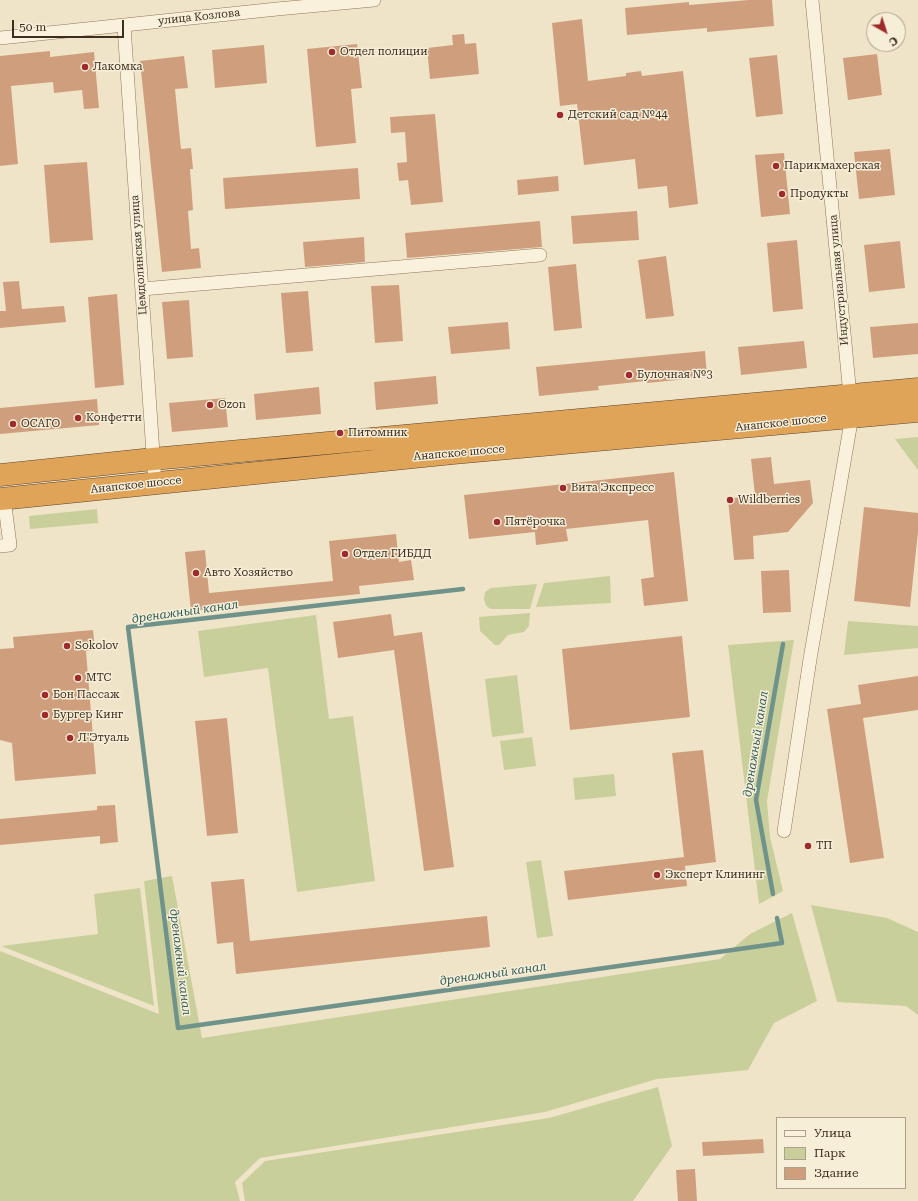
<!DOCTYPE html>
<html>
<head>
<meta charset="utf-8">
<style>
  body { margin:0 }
  #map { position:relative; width:918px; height:1201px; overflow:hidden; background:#f0e4c8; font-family:"Roboto Serif",serif }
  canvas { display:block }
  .legend { position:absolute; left:776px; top:1117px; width:130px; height:72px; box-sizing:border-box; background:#f7eed8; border:1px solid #ada18e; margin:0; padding:5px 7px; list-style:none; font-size:12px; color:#3d2e20 }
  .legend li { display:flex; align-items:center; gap:8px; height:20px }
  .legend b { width:20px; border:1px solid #ada18e }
  .north { position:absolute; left:866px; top:12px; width:40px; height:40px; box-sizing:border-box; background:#f7eed8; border:1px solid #ada18e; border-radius:50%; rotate:141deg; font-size:11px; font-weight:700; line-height:16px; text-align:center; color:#3d2e20 }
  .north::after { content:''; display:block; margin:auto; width:14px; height:18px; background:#9e2a2b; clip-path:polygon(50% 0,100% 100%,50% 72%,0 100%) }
  .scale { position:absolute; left:12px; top:20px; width:112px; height:18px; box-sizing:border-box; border:2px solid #3d2e20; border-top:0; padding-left:5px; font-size:12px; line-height:14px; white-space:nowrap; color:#3d2e20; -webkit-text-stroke:3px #f7eed8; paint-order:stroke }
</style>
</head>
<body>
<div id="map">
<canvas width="918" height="1201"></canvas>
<ul class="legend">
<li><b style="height:5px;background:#faf1dc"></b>Улица</li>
<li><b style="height:11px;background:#c9cf9b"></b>Парк</li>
<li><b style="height:11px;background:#cf9f7d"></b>Здание</li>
</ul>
<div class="north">С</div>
<div class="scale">50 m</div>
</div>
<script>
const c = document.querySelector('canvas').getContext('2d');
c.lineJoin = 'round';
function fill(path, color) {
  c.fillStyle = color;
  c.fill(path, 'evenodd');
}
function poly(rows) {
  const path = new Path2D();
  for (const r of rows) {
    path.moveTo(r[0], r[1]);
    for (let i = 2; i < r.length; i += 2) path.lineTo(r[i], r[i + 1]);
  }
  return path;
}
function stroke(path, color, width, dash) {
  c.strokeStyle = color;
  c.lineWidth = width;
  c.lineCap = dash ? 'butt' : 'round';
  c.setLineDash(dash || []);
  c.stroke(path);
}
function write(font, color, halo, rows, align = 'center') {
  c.font = font + ' "Roboto Serif",serif';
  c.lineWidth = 3;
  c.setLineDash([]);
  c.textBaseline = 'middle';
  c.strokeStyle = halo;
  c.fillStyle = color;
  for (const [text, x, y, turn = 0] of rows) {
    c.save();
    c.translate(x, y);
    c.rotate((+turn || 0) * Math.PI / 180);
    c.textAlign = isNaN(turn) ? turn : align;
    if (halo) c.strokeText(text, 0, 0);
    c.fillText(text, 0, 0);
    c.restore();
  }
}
fill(poly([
  [918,437,918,470,895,439],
  [97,509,98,523,30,529,29,516],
  [610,576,611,603,536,607,544,583],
  [537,584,530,609,491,609,486,606,484,599,485,592,491,588],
  [530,613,529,626,524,632,508,635,499,645,495,645,480,631,479,617],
  [316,615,329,719,353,716,375,881,297,892,268,668,204,677,198,631],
  [848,621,918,626,918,648,844,655],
  [794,640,767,801,770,837,783,891,759,904,728,645],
  [517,675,524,733,492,737,485,679],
  [532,737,536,766,504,770,500,741],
  [614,774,616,796,575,800,573,778],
  [541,860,553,936,537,938,526,862],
  [172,876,202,1038,720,959,750,934,792,913,817,1001,774,1023,748,1070,657,1079,545,1112,260,1158,235,1182,240,1201,0,1201,0,951,159,1014,144,881],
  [140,888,154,1006,1,946,98,934,94,894],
  [811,905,887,918,918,932,918,1015,906,1006,837,1002],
  [658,1087,672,1146,633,1201,245,1201,242,1183,265,1161,549,1118]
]), '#c9cf9b');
stroke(poly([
  [463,589,128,627,178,1028,782,943,777,918],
  [773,894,756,800,783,644]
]), '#6f938a', 4.5);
fill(poly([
  [749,0,772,0,774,26,707,32,707,28,627,35,625,8,689,2,689,5],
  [582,19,588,81,626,76,626,73,641,71,642,76,683,71,698,204,669,208,667,186,638,189,635,159,584,165,577,104,560,106,552,23],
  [464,34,465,44,476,43,479,74,430,79,427,48,453,45,452,35],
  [357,44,362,88,351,89,356,143,316,147,307,49],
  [264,45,267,83,215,88,212,50],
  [50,51,50,57,94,52,99,108,84,109,82,90,54,93,53,82,11,86,18,164,0,166,0,56],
  [877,54,882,95,848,100,843,58],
  [777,55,783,114,756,117,749,58],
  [184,56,188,88,175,89,181,149,191,148,193,169,190,169,193,210,188,211,191,249,199,248,201,268,162,272,140,61],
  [435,114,443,202,411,205,408,180,399,181,397,163,407,162,405,132,391,133,390,117],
  [890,149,895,195,859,199,854,152],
  [784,153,790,214,761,217,755,155],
  [87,162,93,240,50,243,44,165],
  [358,168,360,199,225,209,223,178],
  [558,176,559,191,518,195,517,180],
  [637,211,639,240,573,244,571,216],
  [540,221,542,247,407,258,405,233],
  [364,237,365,262,305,267,303,242],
  [797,240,803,309,773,312,767,243],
  [900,241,905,288,869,292,864,245],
  [666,256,674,316,646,319,638,260],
  [576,264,582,328,554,331,548,267],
  [19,281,22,309,64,306,66,322,0,328,0,311,6,311,3,282],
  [399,285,403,341,375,343,371,286],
  [308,291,313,351,286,353,281,293],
  [117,294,124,385,95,388,88,297],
  [189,300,193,357,167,359,162,302],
  [508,322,510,349,451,354,448,327],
  [918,323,918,354,873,358,870,327],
  [804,341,807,368,741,375,738,347],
  [705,351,707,377,647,383,646,381,598,386,599,390,539,396,536,367],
  [436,376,438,404,376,410,374,382],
  [319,387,321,414,256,420,254,394],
  [225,398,228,427,172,432,169,403],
  [97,399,99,425,0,434,0,408],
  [771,457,774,484,810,480,813,503,788,532,753,536,754,559,734,560,728,499,755,495,751,459],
  [674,472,688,601,644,606,641,579,654,577,648,520,566,529,568,541,536,545,535,532,469,539,464,495],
  [864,507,918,513,918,532,910,607,854,601],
  [396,534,399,562,411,560,414,580,359,586,360,594,191,611,185,552,205,550,209,593,333,581,329,541],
  [789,570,791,612,763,613,761,571],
  [391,614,394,636,422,632,454,867,424,871,394,650,338,658,333,622],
  [93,630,95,650,86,651,96,774,15,781,12,743,0,740,0,649,14,648,13,637],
  [682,636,690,717,570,730,562,649],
  [918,676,918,710,863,718,884,858,850,863,827,709,861,704,858,685],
  [227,718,238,833,207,836,195,721],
  [703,750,716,862,685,866,672,753],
  [115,805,118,842,100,844,100,836,0,845,0,819,97,810,97,806],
  [684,857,687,886,568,900,564,871],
  [244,879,250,941,487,916,490,947,236,974,233,942,217,944,211,882],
  [763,1139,764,1153,703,1156,702,1142],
  [695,1169,697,1201,678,1201,676,1170]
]), '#cf9f7d');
const street = poly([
  [124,26,155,483],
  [0,38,277,9,374,0],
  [142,289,540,255],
  [0,546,10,545,4,498],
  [784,831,810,659,852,416,812,0]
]);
const highway = poly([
  [0,475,153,459,918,389],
  [0,499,453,453,918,411]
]);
stroke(street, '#8d765c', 14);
stroke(highway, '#5b4430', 23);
stroke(street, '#faf1dc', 13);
stroke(highway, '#e0a458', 22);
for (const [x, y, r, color] of [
  [332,52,4,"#9e2a2b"],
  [85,67,4,"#9e2a2b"],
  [560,115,4,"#9e2a2b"],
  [776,166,4,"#9e2a2b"],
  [782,194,4,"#9e2a2b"],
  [629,375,4,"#9e2a2b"],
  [210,405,4,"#9e2a2b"],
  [78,418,4,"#9e2a2b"],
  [13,424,4,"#9e2a2b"],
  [340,433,4,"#9e2a2b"],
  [563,488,4,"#9e2a2b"],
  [730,500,4,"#9e2a2b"],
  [497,522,4,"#9e2a2b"],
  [345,554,4,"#9e2a2b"],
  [196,573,4,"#9e2a2b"],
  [67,646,4,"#9e2a2b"],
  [78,678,4,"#9e2a2b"],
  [45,695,4,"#9e2a2b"],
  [45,715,4,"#9e2a2b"],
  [70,738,4,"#9e2a2b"],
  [808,846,4,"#9e2a2b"],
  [657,875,4,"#9e2a2b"]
]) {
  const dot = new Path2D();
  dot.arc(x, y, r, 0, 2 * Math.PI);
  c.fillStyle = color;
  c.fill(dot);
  stroke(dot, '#f7eed8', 1.5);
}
write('11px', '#3d2e20', '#f7eed8', [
  ["улица Козлова",199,17,-6],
  ["Цемдолинская улица",139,255,-94],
  ["Индустриальная улица",839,280,-95],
  ["Анапское шоссе",781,423,-6],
  ["Анапское шоссе",459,453,-5],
  ["Анапское шоссе",136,485,-6]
]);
write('11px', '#3d2e20', '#f7eed8', [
  ["Отдел полиции",340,52],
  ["Лакомка",93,67],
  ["Детский сад №44",568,115],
  ["Парикмахерская",784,166],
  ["Продукты",790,194],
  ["Булочная №3",637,375],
  ["Ozon",218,405],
  ["Конфетти",86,418],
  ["ОСАГО",21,424],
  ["Питомник",348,433],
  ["Вита Экспресс",571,488],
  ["Wildberries",738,500],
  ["Пятёрочка",505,522],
  ["Отдел ГИБДД",353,554],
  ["Авто Хозяйство",204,573],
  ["Sokolov",75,646],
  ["МТС",86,678],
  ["Бон Пассаж",53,695],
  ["Бургер Кинг",53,715],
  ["Л'Этуаль",78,738],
  ["ТП",816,846],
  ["Эксперт Клининг",665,875]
], 'left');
write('italic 12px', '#2f5d5a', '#f7eed8', [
  ["дренажный канал",185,612,-8],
  ["дренажный канал",756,744,-81],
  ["дренажный канал",180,962,83],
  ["дренажный канал",493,974,-8]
]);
</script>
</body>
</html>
